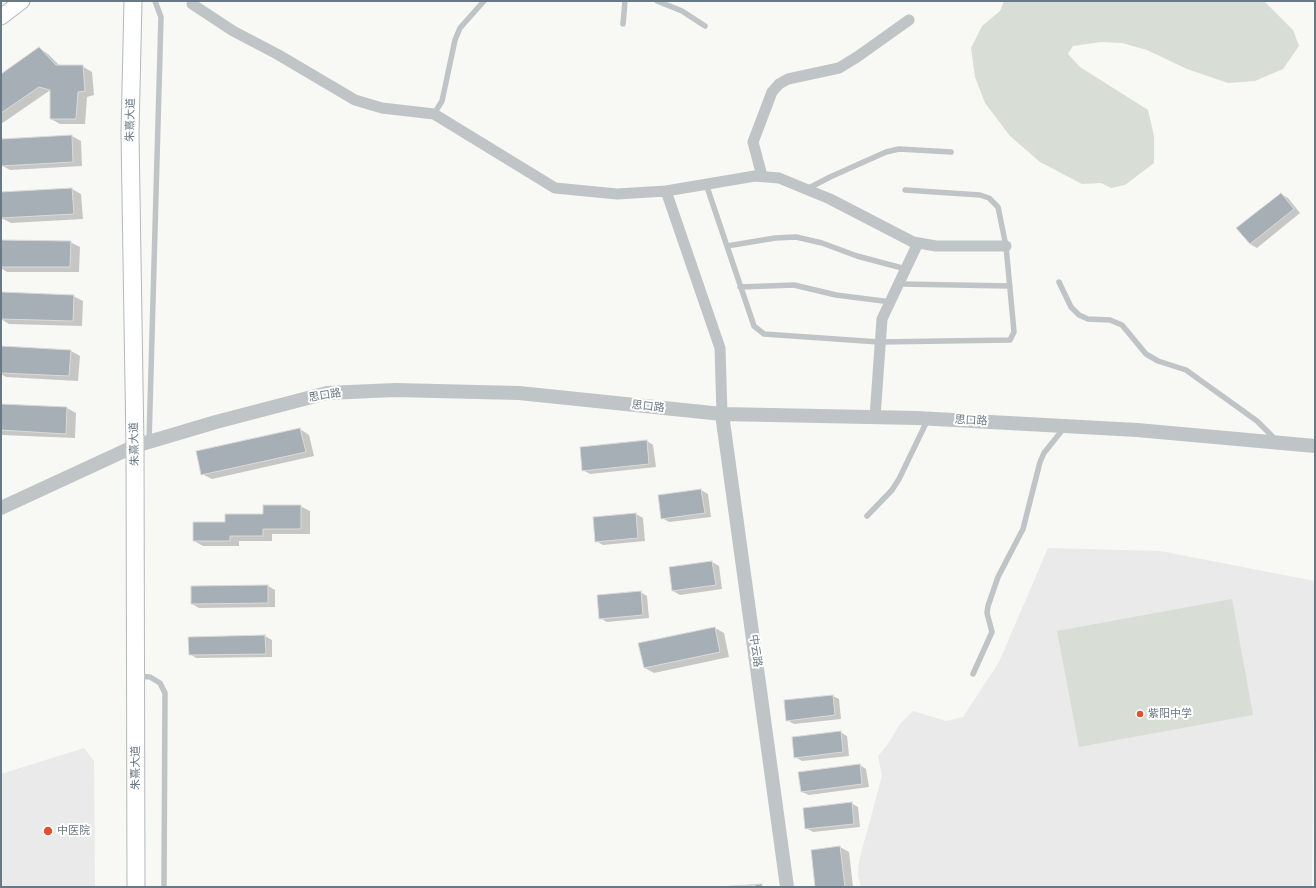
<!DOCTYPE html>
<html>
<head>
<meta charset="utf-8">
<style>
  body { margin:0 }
  #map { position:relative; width:1316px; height:888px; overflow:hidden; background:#f8f8f5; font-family:"Roboto Condensed",sans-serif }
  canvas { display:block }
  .frame { position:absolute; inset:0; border:2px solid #687985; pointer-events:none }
</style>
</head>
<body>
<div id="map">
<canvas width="1316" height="888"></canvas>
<div class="frame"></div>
</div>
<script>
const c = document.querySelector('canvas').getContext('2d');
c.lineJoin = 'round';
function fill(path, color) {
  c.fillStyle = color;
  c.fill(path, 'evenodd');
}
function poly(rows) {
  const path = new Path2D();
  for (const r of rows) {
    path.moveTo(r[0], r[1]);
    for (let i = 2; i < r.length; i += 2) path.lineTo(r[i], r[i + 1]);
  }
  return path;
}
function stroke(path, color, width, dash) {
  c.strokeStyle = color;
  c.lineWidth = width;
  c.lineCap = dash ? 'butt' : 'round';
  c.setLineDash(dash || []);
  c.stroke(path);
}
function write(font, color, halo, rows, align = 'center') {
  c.font = font + ' "Roboto Condensed","Noto Sans SC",sans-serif';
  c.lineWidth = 4;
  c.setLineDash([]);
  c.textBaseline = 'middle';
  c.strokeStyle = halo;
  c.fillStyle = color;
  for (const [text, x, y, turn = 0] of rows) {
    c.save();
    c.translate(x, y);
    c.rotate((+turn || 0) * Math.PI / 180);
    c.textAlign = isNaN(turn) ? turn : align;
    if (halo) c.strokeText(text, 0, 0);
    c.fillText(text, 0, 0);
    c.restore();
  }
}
fill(poly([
  [1048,548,1160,551,1315,581,1312,887,861,887,858,876,859,861,882,776,878,756,888,744,900,724,913,711,946,721,963,717,999,662],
  [84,748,94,761,95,887,1,887,1,774]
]), '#e9eae9');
fill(poly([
  [1004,1,1264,1,1293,30,1299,46,1283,69,1255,81,1228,83,1187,69,1147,50,1122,43,1101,42,1073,46,1068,54,1080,67,1148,110,1154,136,1154,163,1125,185,1111,188,1101,183,1082,184,1040,162,1010,136,985,103,975,77,971,48,982,26,1000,11],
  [1232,599,1253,715,1079,747,1057,631]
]), '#d8ddd5');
fill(poly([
  [39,48,48,54,60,66,82,66,92,72,94,95,87,97,85,124,60,124,51,119,51,92,49,91,1,124,1,75],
  [72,136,81,141,82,166,10,170,1,165,1,140],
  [72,189,81,194,83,219,11,223,1,218,1,193],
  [1281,194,1288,198,1300,213,1257,248,1250,244],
  [1,241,70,242,80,247,79,272,7,272,1,268],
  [73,296,83,301,82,326,9,324,1,319],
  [1,347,71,351,80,356,78,381,6,377,1,374],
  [1,405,67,408,76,413,75,438,2,435],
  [300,429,309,435,314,456,212,479,202,474],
  [647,441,653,445,656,467,590,474,583,470],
  [701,490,708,494,711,517,669,522,662,518],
  [300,506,310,511,310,534,272,534,272,541,239,541,239,546,203,546,194,541,226,523],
  [636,514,643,518,645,541,603,545,596,541],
  [712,562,719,566,722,589,680,595,673,591],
  [268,586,275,590,275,607,199,608,192,604],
  [640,592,647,596,649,618,607,622,600,618],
  [715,628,724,633,729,657,654,673,645,668],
  [265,636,272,640,272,657,196,658,190,654,189,638],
  [833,696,839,699,841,719,794,724,787,720],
  [840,732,847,736,849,756,802,761,795,757],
  [860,765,866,769,869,787,809,795,802,792],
  [851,803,858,807,860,827,813,832,806,828],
  [840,847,849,852,853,887,816,887]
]), '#0003');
const building = poly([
  [39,47,56,65,83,65,85,91,78,92,76,119,50,119,50,90,39,87,1,113,1,74,39,47],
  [72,135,73,162,1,166,1,139,72,135],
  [72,188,74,214,1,218,1,192,72,188],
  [1281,193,1294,209,1250,244,1236,228,1281,193],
  [1,240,71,241,70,267,1,267,1,240],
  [1,292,74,295,73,321,1,319,1,292],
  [1,346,71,350,69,376,1,373,1,346],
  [1,404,67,407,66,434,1,430,1,404],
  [300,428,306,452,201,475,196,451,300,428],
  [647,440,649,464,582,471,580,447,647,440],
  [701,489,705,513,661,519,658,495,701,489],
  [263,505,301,505,301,529,263,529,263,536,230,536,230,541,193,541,193,522,225,522,225,514,263,514,263,505],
  [636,513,638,538,595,542,593,517,636,513],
  [712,561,716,585,672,591,669,567,712,561],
  [268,585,268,603,191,604,191,586,268,585],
  [641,591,643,615,599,619,597,595,641,591],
  [715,627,720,652,644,668,638,643,715,627],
  [265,635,266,654,189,655,188,637,265,635],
  [833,695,835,715,786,721,784,700,833,695],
  [841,731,843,752,794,758,792,737,841,731],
  [860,764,862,784,801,792,798,772,860,764],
  [852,802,854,824,805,829,803,808,852,802],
  [840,846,845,887,815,887,811,850,840,846],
  [762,884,762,887,719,887,762,884],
  [755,885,755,887,721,887,755,885]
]);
fill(building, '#a6afb5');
stroke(building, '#dadad8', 1);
const secondary = poly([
  [1,17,22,1]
]);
const primary = poly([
  [133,1,130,133,135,446,136,887]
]);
stroke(secondary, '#b2b8bc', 17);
stroke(primary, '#b3b8bc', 19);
stroke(poly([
  [657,1,682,11,705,26],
  [623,24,625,1],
  [434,114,442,101,455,40,460,28,484,1],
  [706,184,754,326,764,334,879,342,1010,340,1014,332,1006,246,998,207,989,198,980,195,905,190],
  [807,189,830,177,886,152,899,149,951,152],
  [727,246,775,238,796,237,822,243,857,256,906,269],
  [1059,282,1071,307,1079,315,1088,319,1110,320,1122,325,1146,354,1158,361,1186,370,1257,421,1275,439],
  [900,284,1010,286],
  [740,287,794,285,836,295,891,302],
  [149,442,161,17,155,1],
  [867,516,892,490,899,479,928,419],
  [973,674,992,632,987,613,988,606,998,577,1023,529,1040,462,1044,453,1064,428],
  [138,676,150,677,160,683,165,693,164,887]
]), '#bfc4c7', 5.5);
stroke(poly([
  [192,4,233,31,277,54,355,100,382,108,434,114,555,188,617,194,666,191,720,348,722,414],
  [762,176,753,142,772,92,779,84,788,79,839,68,857,57,909,20],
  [666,191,755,176,779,178,830,199,913,242,936,246,1006,246],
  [875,417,882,319,918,243]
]), '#bfc4c7', 11);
stroke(poly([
  [722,414,787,887],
  [1,508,135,446,216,422,327,393,395,390,519,393,722,414,917,418,1137,430,1315,446]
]), '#bfc4c7', 14);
stroke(secondary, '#fff', 15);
stroke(primary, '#fff', 17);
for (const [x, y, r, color] of [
  [1140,714,4,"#dc5232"],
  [48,831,5,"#dc5232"]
]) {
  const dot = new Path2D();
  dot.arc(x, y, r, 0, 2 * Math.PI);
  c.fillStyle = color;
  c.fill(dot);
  stroke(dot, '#fff', 1.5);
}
write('11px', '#687985', '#fff', [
  ["朱熹大道",131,120,-89],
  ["思口路",325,396,-9],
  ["思口路",648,407,6],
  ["思口路",971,421,3],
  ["朱熹大道",135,444,-91],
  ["中云路",755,651,82],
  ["朱熹大道",136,768,-90]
]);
write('11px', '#687985', '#fff', [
  ["紫阳中学",1148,714],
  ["中医院",57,831]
], 'left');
</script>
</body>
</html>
